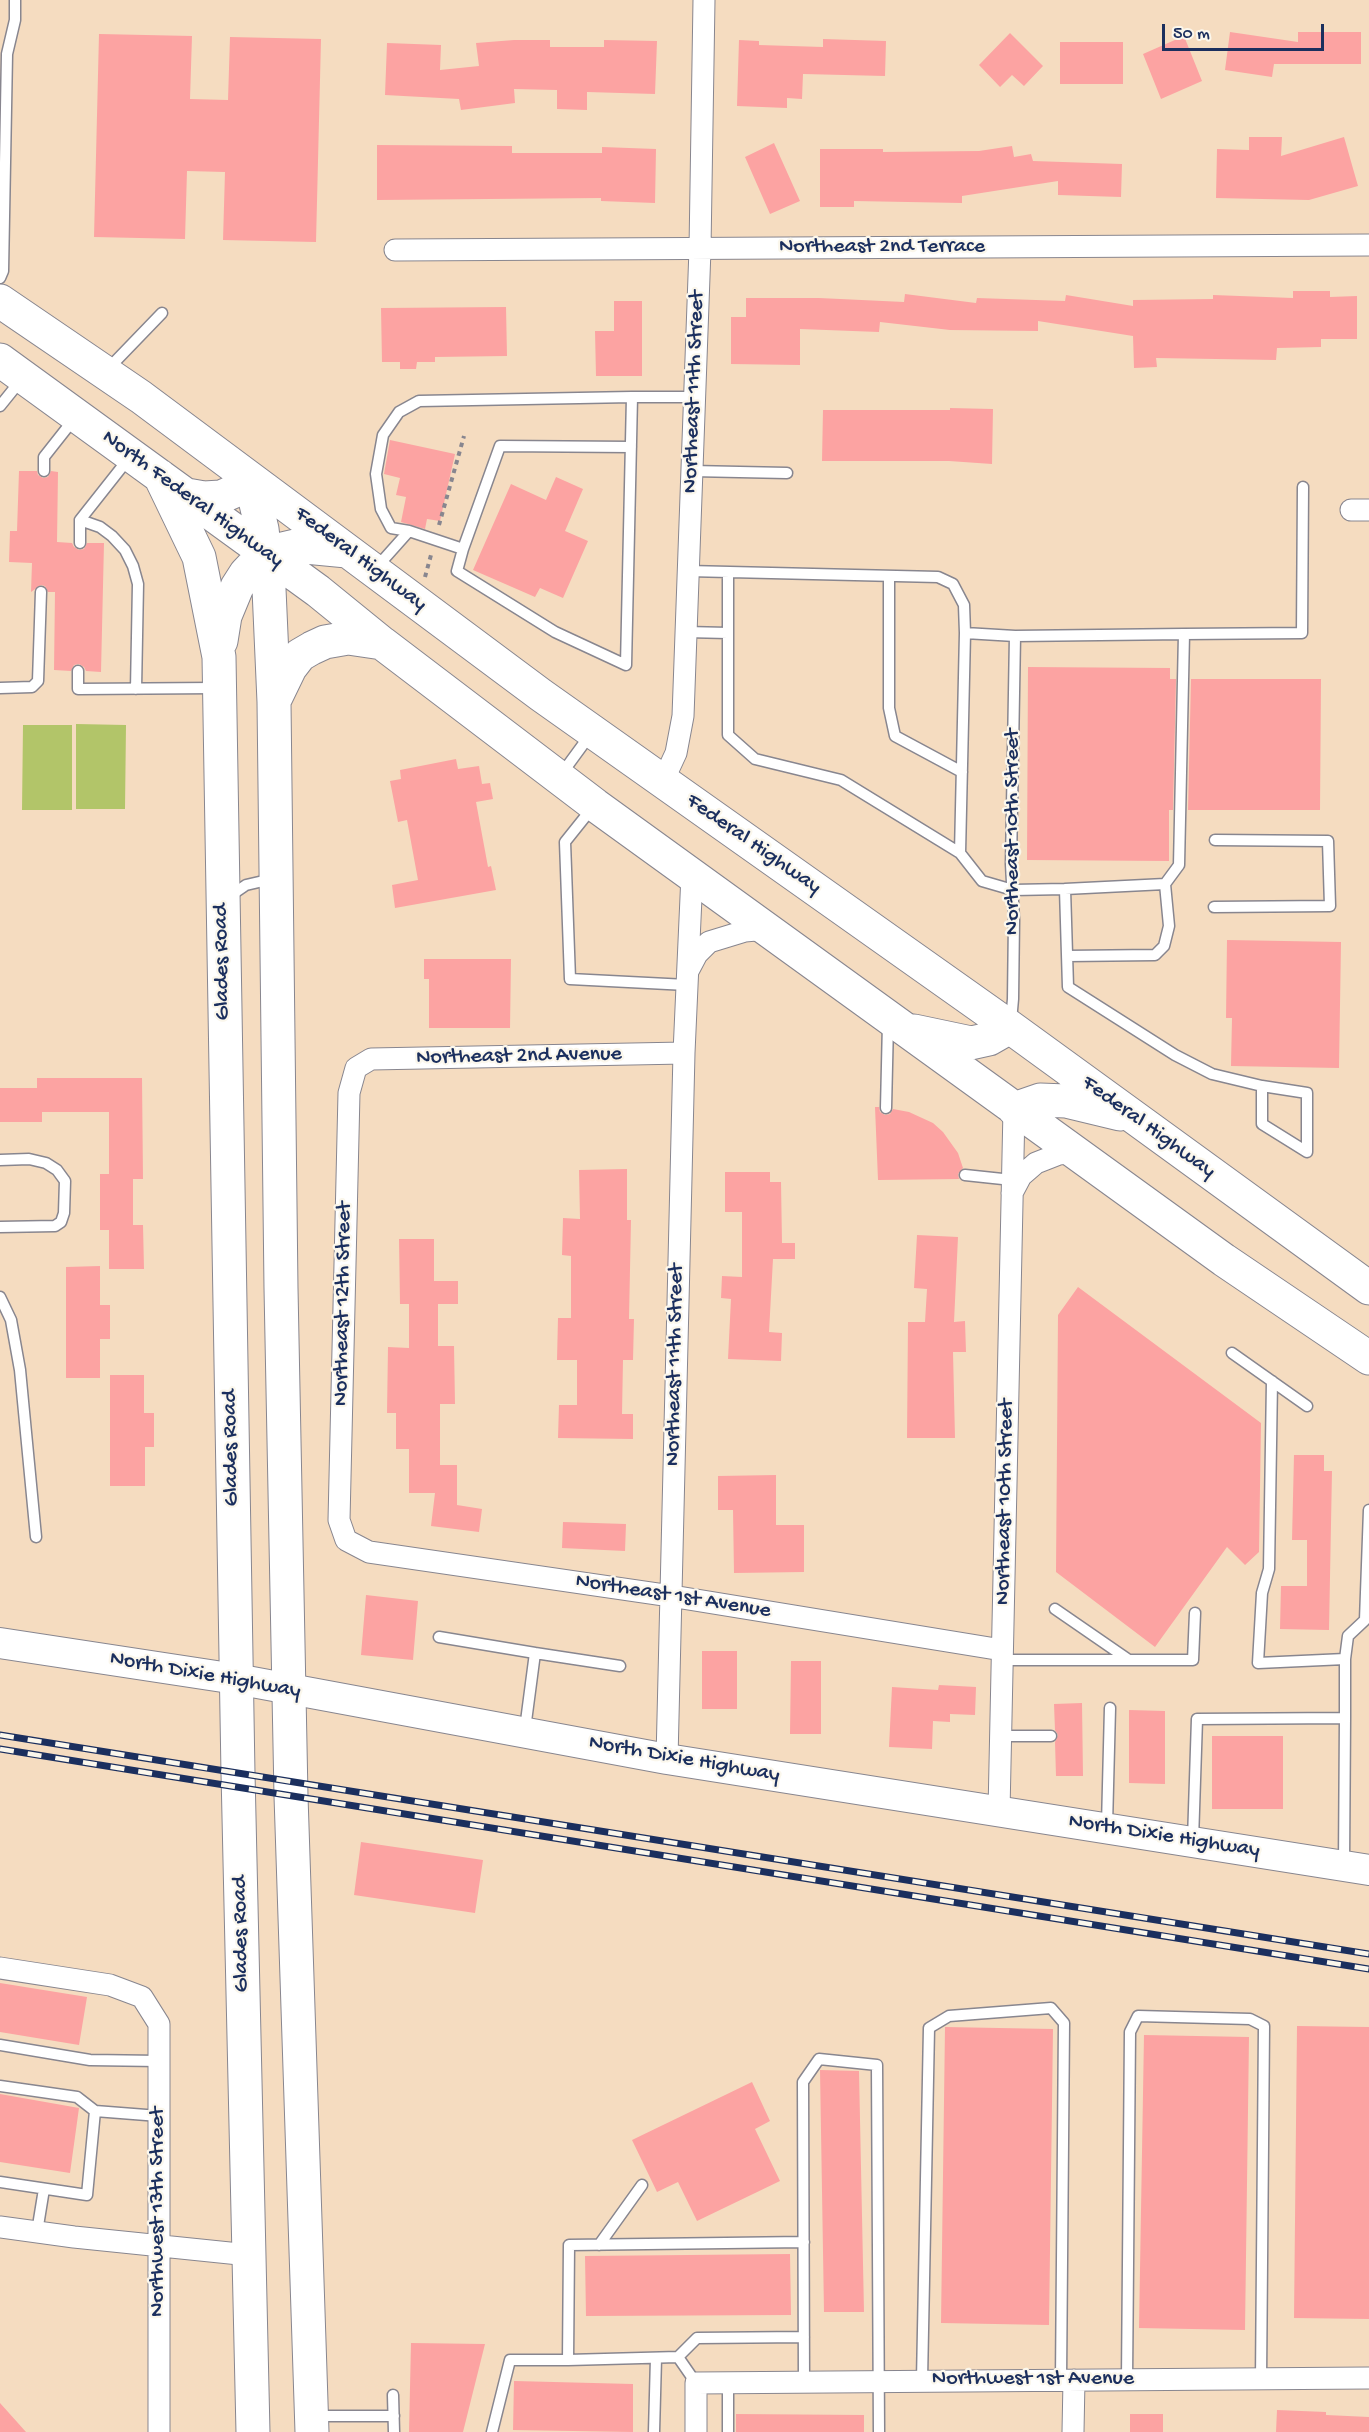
<!DOCTYPE html>
<html>
<head>
<meta charset="utf-8">
<style>
  body { margin:0 }
  #map { position:relative; width:1369px; height:2432px; overflow:hidden; background:#f5dcc0; font-family:"Gochi Hand",sans-serif }
  canvas { display:block }
  .scale { position:absolute; left:1162px; top:24px; width:162px; height:27px; box-sizing:border-box; border:3px solid #1b2f5e; border-top:0; padding-left:8px; font-size:18px; line-height:21px; white-space:nowrap; color:#1b2f5e; -webkit-text-stroke:4px #fbf7ec; paint-order:stroke }
</style>
</head>
<body>
<div id="map">
<canvas width="1369" height="2432"></canvas>
<div class="scale">50 m</div>
</div>
<script>
const c = document.querySelector('canvas').getContext('2d');
c.lineJoin = 'round';
function fill(path, color) {
  c.fillStyle = color;
  c.fill(path, 'evenodd');
}
function poly(rows) {
  const path = new Path2D();
  for (const r of rows) {
    path.moveTo(r[0], r[1]);
    for (let i = 2; i < r.length; i += 2) path.lineTo(r[i], r[i + 1]);
  }
  return path;
}
function stroke(path, color, width, dash) {
  c.strokeStyle = color;
  c.lineWidth = width;
  c.lineCap = dash ? 'butt' : 'round';
  c.setLineDash(dash || []);
  c.stroke(path);
}
function write(font, color, halo, rows, align = 'center') {
  c.font = font + ' "Gochi Hand",sans-serif';
  c.lineWidth = 4.5;
  c.setLineDash([]);
  c.textBaseline = 'middle';
  c.strokeStyle = halo;
  c.fillStyle = color;
  for (const [text, x, y, turn = 0] of rows) {
    c.save();
    c.translate(x, y);
    c.rotate((+turn || 0) * Math.PI / 180);
    c.textAlign = isNaN(turn) ? turn : align;
    if (halo) c.strokeText(text, 0, 0);
    c.fillText(text, 0, 0);
    c.restore();
  }
}
fill(poly([
  [76,724,126,725,125,809,76,809],
  [23,725,72,725,72,810,22,810]
]), '#b2c569');
fill(poly([
  [1230,32,1298,42,1298,32,1361,32,1361,64,1274,64,1272,77,1225,70],
  [1010,33,1043,66,1024,86,1012,75,1000,87,979,65],
  [99,34,192,36,190,99,228,100,230,37,321,39,316,242,223,240,225,172,187,171,185,239,94,237],
  [1184,36,1202,81,1161,99,1143,54],
  [823,39,886,41,885,76,803,74,802,99,787,98,787,108,737,106,739,40,759,41,759,45,823,47],
  [514,40,550,40,550,47,604,47,604,40,657,41,655,94,587,92,587,110,557,109,557,90,514,89,515,103,461,110,459,99,385,95,387,43,441,45,440,70,479,66,476,43],
  [1060,42,1123,42,1123,84,1060,84],
  [1249,137,1282,137,1281,156,1344,137,1358,186,1309,200,1216,198,1217,149,1249,150],
  [774,143,800,201,770,214,745,157],
  [377,145,512,146,512,153,602,153,602,147,656,149,655,203,601,201,601,198,377,200],
  [1012,146,1014,157,1031,154,1033,161,1122,164,1121,197,1058,195,1058,181,962,196,962,203,854,201,854,207,820,207,820,149,883,149,883,152,979,151],
  [1293,291,1330,291,1330,297,1357,296,1357,339,1321,339,1321,347,1277,348,1276,360,1156,358,1157,367,1134,368,1133,336,1038,321,1038,331,950,330,880,322,879,332,800,329,800,365,731,364,731,317,746,317,746,298,819,298,904,302,905,294,976,303,977,298,1065,301,1066,295,1133,306,1133,300,1213,299,1213,295,1293,298],
  [614,301,642,301,642,376,596,376,595,331,614,331],
  [506,307,507,356,435,357,435,362,417,362,416,369,400,369,400,362,382,362,381,308],
  [950,408,993,409,992,464,949,461,822,461,823,410,950,410],
  [390,440,455,454,440,521,427,519,425,529,401,522,406,497,396,495,400,478,384,474],
  [19,471,37,471,38,475,43,478,48,477,51,471,58,472,57,542,72,543,74,547,79,550,84,549,87,543,104,543,101,672,86,671,84,667,79,664,74,665,71,671,54,670,55,592,48,592,45,586,41,585,31,592,32,563,9,562,10,531,17,531],
  [556,477,583,489,565,531,588,541,563,598,540,588,535,597,473,570,511,484,546,500],
  [1028,667,1170,668,1170,679,1176,679,1173,810,1169,810,1169,861,1027,860],
  [1191,679,1321,679,1320,810,1188,810],
  [456,759,458,769,479,766,482,784,490,783,493,799,476,802,488,867,491,866,496,890,395,908,392,885,418,880,407,820,398,822,390,781,401,779,400,770],
  [1227,940,1341,942,1339,1068,1231,1066,1232,1018,1226,1018],
  [424,959,511,959,510,1028,429,1028,429,979,424,979],
  [37,1078,142,1078,143,1179,133,1179,133,1225,143,1225,144,1269,109,1269,109,1230,100,1230,100,1174,109,1174,109,1112,42,1112,42,1122,0,1122,0,1088,37,1088],
  [875,1107,879,1107,880,1112,885,1115,890,1114,893,1109,909,1112,933,1123,943,1132,958,1153,963,1168,958,1174,959,1179,878,1180],
  [627,1169,627,1220,631,1220,629,1319,634,1319,633,1360,623,1360,622,1414,633,1414,633,1439,558,1438,559,1405,577,1405,577,1360,557,1360,558,1318,571,1318,571,1256,562,1255,563,1218,580,1219,579,1170],
  [725,1172,770,1172,770,1182,781,1182,782,1243,795,1243,795,1259,773,1259,769,1332,782,1333,781,1361,728,1359,731,1299,721,1298,722,1276,742,1277,742,1212,725,1212],
  [917,1235,958,1237,954,1322,965,1321,966,1352,953,1352,955,1438,907,1438,908,1322,925,1322,927,1289,914,1288],
  [399,1239,434,1239,434,1281,458,1281,458,1304,438,1304,438,1346,454,1346,455,1404,440,1404,440,1465,457,1465,457,1505,482,1509,479,1532,431,1526,435,1493,409,1493,409,1449,396,1449,396,1413,387,1413,388,1347,409,1348,409,1304,400,1304],
  [100,1266,100,1305,110,1305,110,1339,100,1339,100,1378,66,1378,66,1267],
  [1078,1287,1261,1423,1259,1552,1245,1565,1227,1547,1155,1647,1056,1572,1058,1315],
  [110,1375,144,1375,144,1413,154,1413,154,1447,145,1447,145,1486,110,1486],
  [1294,1455,1324,1455,1324,1471,1332,1471,1329,1630,1280,1629,1281,1586,1307,1586,1307,1540,1292,1540],
  [776,1475,776,1525,804,1525,804,1572,734,1573,733,1510,718,1510,718,1476],
  [563,1522,626,1524,625,1551,562,1548],
  [366,1595,418,1601,413,1660,361,1655],
  [702,1651,737,1651,737,1709,702,1709],
  [791,1661,821,1661,821,1734,790,1734],
  [939,1685,976,1687,975,1715,950,1714,950,1722,933,1721,932,1749,889,1747,892,1687,938,1690],
  [1082,1703,1083,1776,1056,1776,1055,1742,1058,1735,1055,1730,1054,1704],
  [1129,1710,1165,1711,1165,1784,1129,1783],
  [1212,1736,1283,1736,1283,1809,1212,1809],
  [361,1842,483,1860,475,1913,354,1895],
  [0,1983,87,1997,79,2045,0,2032],
  [1297,2026,1369,2027,1369,2319,1294,2318],
  [945,2027,1053,2029,1049,2325,941,2323],
  [1144,2035,1249,2037,1245,2330,1139,2328],
  [820,2070,859,2071,864,2312,824,2312],
  [752,2082,770,2121,755,2129,780,2181,697,2221,678,2182,657,2192,632,2140],
  [0,2094,79,2108,70,2173,0,2162],
  [790,2254,791,2315,586,2316,585,2256],
  [411,2343,485,2344,463,2432,409,2432],
  [514,2381,633,2384,633,2432,513,2430],
  [0,2403,26,2432,0,2432],
  [1277,2410,1326,2412,1326,2415,1369,2417,1369,2432,1276,2432],
  [736,2414,864,2415,864,2432,736,2432],
  [1130,2414,1163,2414,1163,2432,1130,2432]
]), '#fca3a2');
const lane = poly([
  [0,278,3,271,7,54,15,20,15,0],
  [107,370,162,313],
  [0,406,21,380],
  [44,471,44,457,74,419],
  [692,471,787,473],
  [80,520,100,527,112,536,125,550,133,566,138,584,136,689],
  [409,531,391,528,381,509,376,474,383,435,399,412,419,401,632,397],
  [80,543,80,520,129,458],
  [463,549,500,446,631,447],
  [376,568,409,531,463,549,457,571,555,632,626,665,632,397,694,397],
  [688,571,938,577,953,584,964,605,965,633,1015,636,1184,634,1179,865,1165,884],
  [728,572,728,735,755,759,841,780,960,853,982,881,1013,890,1065,889,1068,987,1175,1055,1212,1074,1262,1086,1262,1124,1307,1152,1307,1093,1262,1086],
  [889,576,889,708,895,736,962,772],
  [686,632,728,633],
  [1184,634,1302,633,1303,487],
  [78,671,78,689,216,688],
  [0,688,32,687,38,681,41,592],
  [560,776,590,735],
  [593,807,565,842,570,979,687,985],
  [960,853,965,633],
  [1065,889,1165,884,1169,926,1164,946,1155,955,1067,956],
  [230,896,246,885,272,879],
  [1214,907,1330,906,1328,841,1215,840],
  [1011,1021,1013,999,1014,920,1011,864,1015,636],
  [886,1108,888,1023],
  [0,1160,29,1159,46,1163,57,1170,65,1181,64,1213,61,1222,55,1226,0,1227],
  [965,1175,1012,1180],
  [0,1297,11,1320,20,1370,36,1537],
  [1232,1353,1307,1406],
  [1272,1381,1269,1569,1262,1593,1258,1663,1345,1659,1348,1636,1365,1620,1369,1510],
  [1055,1609,1129,1660],
  [439,1637,535,1653,525,1729],
  [535,1653,620,1666],
  [1002,1660,1193,1660,1195,1613],
  [1345,1718,1345,1659],
  [1001,1736,1051,1736],
  [1107,1825,1110,1708],
  [1193,1840,1197,1719,1345,1718,1344,1863],
  [0,2045,90,2060,159,2061],
  [0,2086,77,2097,95,2111],
  [0,2182,87,2195,95,2111,159,2116],
  [37,2232,44,2189],
  [804,2242,569,2245,568,2360,678,2357,697,2338,804,2337],
  [599,2245,642,2185],
  [678,2357,696,2383],
  [1127,2379,1130,2032,1138,2016,1250,2019,1264,2026,1261,2379],
  [922,2380,929,2028,949,2016,1051,2008,1064,2023,1061,2379],
  [804,2382,803,2082,819,2059,877,2065,879,2432],
  [393,2395,394,2432],
  [316,2416,394,2416],
  [492,2432,510,2360,568,2360],
  [654,2432,656,2358],
  [728,2432,728,2383]
]);
const street = poly([
  [395,250,1369,245],
  [1351,510,1369,510],
  [663,781,676,753,683,716,700,249,704,0],
  [688,971,697,954,709,942,745,931,767,929],
  [684,1053,371,1059,356,1068,349,1093,339,1520,346,1540,369,1552,671,1596,1002,1650],
  [1012,1193,1021,1176,1036,1163,1059,1154,1074,1152],
  [667,1759,684,1053,692,875],
  [999,1811,1014,1109],
  [0,1968,110,1985,142,1997,159,2024,159,2432],
  [0,2227,74,2237,249,2255],
  [696,2432,696,2383,1369,2378],
  [1073,2432,1074,2380]
]);
const secondary = poly([
  [0,1643,236,1679,667,1759,1369,1870]
]);
const primary = poly([
  [0,301,141,397,541,695,1010,1027,1369,1288],
  [0,360,318,591,382,643,595,805,1224,1260,1369,1358],
  [160,476,199,557,219,657,238,1773,253,2432],
  [187,495,204,498,221,497,237,490,250,479,262,529,269,589,274,702,281,1288,291,1796,312,2432],
  [221,641,225,616,237,587,246,573,265,553,295,546,347,551],
  [274,701,290,668,300,655,312,648,325,642,348,638,382,643],
  [914,1031,971,1043,989,1039,1010,1027],
  [1014,1109,1040,1100,1066,1101,1120,1114]
]);
stroke(lane, '#88868f', 13);
stroke(street, '#88868f', 23);
stroke(secondary, '#88868f', 32);
stroke(primary, '#88868f', 35);
stroke(poly([
  [439,525,464,436],
  [425,577,431,555]
]), '#88868f', 4, [4.5, 4.5]);
stroke(lane, '#fff', 10);
stroke(street, '#fff', 21);
stroke(secondary, '#fff', 30);
stroke(primary, '#fff', 33);
const rail = poly([
  [0,1735,1369,1954],
  [0,1749,1369,1969]
]);
stroke(rail, '#1b2f5e', 7);
stroke(rail, '#fbf7ec', 4.5, [14]);
write('22px', '#1b2f5e', '#fbf7ec', [
  ["Northeast 2nd Terrace",882,248],
  ["Northeast 11th Street",695,392,-88],
  ["North Federal Highway",192,500,36],
  ["Federal Highway",360,560,37],
  ["Northeast 10th Street",1014,832,-90],
  ["Federal Highway",753,845,35],
  ["Glades Road",223,962,-91],
  ["Northeast 2nd Avenue",519,1057,-1],
  ["Federal Highway",1148,1128,36],
  ["Northeast 12th Street",344,1304,-89],
  ["Northeast 11th Street",676,1365,-89],
  ["Glades Road",232,1448,-91],
  ["Northeast 10th Street",1006,1502,-89],
  ["Northeast 1st Avenue",673,1597,9],
  ["North Dixie Highway",205,1676,10],
  ["North Dixie Highway",684,1760,10],
  ["North Dixie Highway",1164,1837,9],
  ["Glades Road",242,1934,-91],
  ["Northwest 13th Street",159,2212,-90],
  ["Northwest 1st Avenue",1033,2380]
]);
</script>
</body>
</html>
